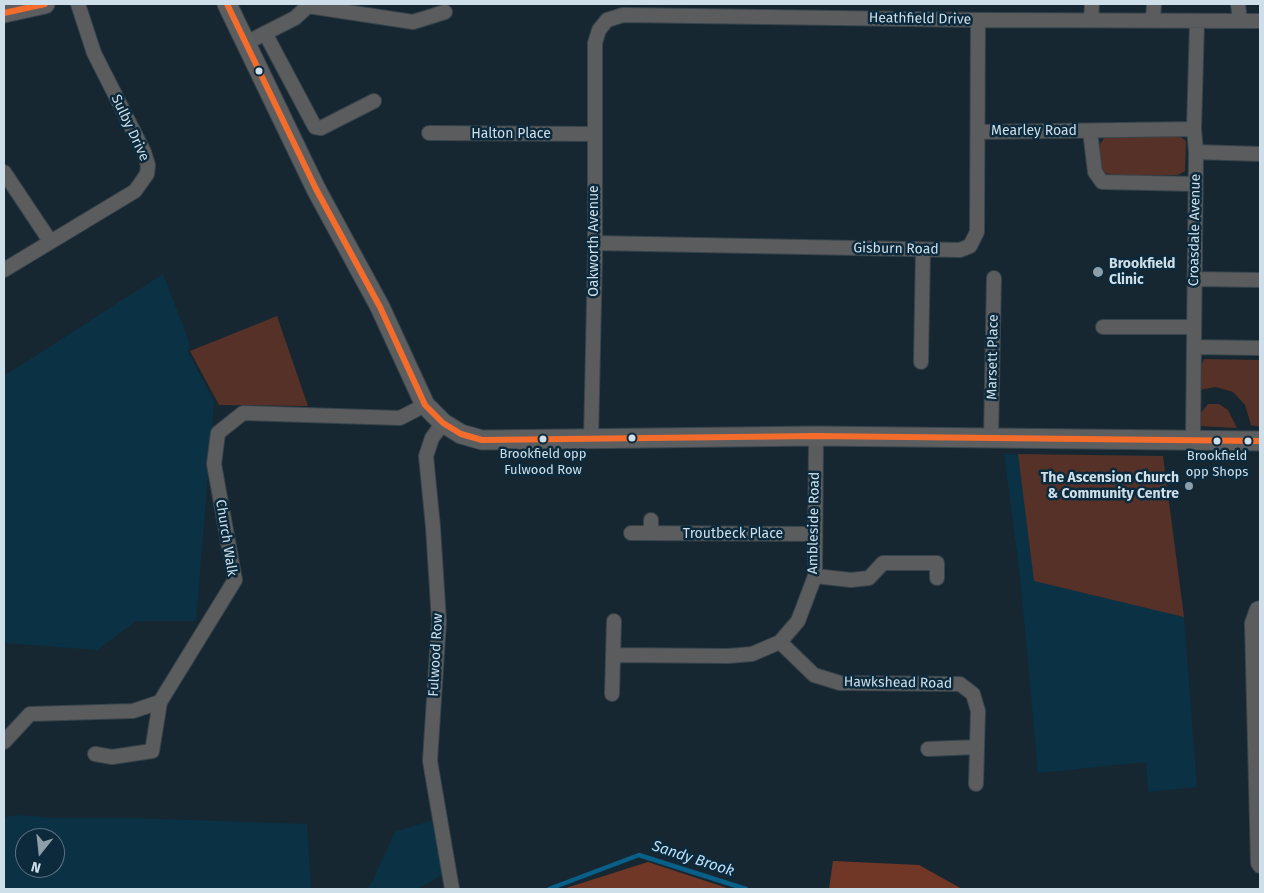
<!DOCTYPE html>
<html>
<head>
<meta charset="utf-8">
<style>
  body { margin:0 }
  #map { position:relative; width:1264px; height:893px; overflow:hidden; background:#172731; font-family:"Fira Sans",sans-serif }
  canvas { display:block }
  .frame { position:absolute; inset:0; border:5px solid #cedfea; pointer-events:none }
  .north { position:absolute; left:15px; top:828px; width:50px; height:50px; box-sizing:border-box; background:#0c2a3c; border:1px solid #5a7282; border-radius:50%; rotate:196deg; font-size:14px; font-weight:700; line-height:20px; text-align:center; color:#cedfea }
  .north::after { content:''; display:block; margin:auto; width:18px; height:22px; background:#8e9fa9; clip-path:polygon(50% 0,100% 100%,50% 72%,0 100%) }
</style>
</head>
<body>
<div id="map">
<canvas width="1264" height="893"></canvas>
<div class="frame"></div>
<div class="north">N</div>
</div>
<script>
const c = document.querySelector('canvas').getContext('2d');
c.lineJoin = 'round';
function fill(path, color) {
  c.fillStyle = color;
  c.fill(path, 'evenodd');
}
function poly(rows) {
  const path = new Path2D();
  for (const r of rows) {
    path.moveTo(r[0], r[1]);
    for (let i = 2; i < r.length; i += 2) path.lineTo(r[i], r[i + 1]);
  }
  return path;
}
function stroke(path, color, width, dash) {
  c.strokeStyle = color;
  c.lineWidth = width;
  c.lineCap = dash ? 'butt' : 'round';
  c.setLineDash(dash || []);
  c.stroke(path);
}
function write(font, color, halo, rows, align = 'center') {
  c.font = font + ' "Fira Sans",sans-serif';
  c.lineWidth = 5;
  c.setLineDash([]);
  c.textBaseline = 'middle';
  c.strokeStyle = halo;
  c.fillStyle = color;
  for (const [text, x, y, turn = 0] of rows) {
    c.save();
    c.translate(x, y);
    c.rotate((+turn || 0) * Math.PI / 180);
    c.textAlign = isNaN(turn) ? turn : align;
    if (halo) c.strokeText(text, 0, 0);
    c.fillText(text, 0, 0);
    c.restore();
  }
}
fill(poly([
  [163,274,189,341,188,352,214,401,196,621,136,621,97,650,4,643,4,376],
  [1004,454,1163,456,1184,617,1197,787,1148,792,1146,762,1038,773,1020,576],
  [19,815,57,818,133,818,307,824,311,889,4,889,4,817],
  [25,838,55,838,55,868,25,868],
  [432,820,442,875,418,889,362,889,370,886,395,832]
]), '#0b3144');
fill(poly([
  [1179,136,1186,141,1185,171,1178,175,1114,176,1102,172,1099,163,1100,144,1105,137],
  [277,316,308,406,219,405,190,351],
  [1204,359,1260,360,1260,427,1251,425,1245,405,1233,392,1216,387,1199,390,1200,368],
  [1208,404,1219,404,1228,410,1237,428,1198,426,1199,415],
  [1018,454,1163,456,1184,617,1034,581]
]), '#553127');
fill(poly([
  [833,861,919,865,962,889,829,889],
  [648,862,730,889,563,889,566,888]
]), '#713726');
stroke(poly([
  [549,889,639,855,746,889]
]), '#085f87', 4.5);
const street = poly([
  [1238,4,1240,21],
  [1091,20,1092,4],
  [1153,20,1154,4],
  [265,33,315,127,321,128,374,101],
  [244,44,295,18,308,6,413,22,445,12],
  [1090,131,1095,172,1102,182,1195,184],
  [978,132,1194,129],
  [429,133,593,134],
  [1196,152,1260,154],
  [4,172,50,241],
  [594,243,960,250,970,246,977,232,978,20],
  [4,270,135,191,147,174,148,165,144,152,94,53,78,4],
  [1194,279,1260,280],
  [1103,327,1194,327],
  [1194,347,1260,348],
  [921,362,923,250],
  [443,423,432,438,426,456,433,527,439,621,430,761,452,889],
  [991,437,994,278],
  [1193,439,1196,152,1194,129,1197,22],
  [591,440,595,256,595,43,599,30,607,20,623,15,978,20,1260,21],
  [631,533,814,534],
  [651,533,651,520],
  [815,576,851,580,869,578,883,563,937,563,937,578],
  [1260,608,1257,609,1252,623,1258,863,1260,866],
  [780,642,814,675,840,683,960,684,973,694,978,711,976,784],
  [613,655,728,656,752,654,780,642,798,621,815,576,816,436],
  [612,694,614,621],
  [4,742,30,714,133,711,160,702,235,580,214,464,218,433,243,413,400,418,425,405],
  [928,749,977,747],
  [95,754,112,757,152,751,160,702]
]);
const secondary = poly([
  [227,4,316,189,380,307,425,405,443,423,461,434,482,440,816,436,1260,441],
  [4,13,45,4]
]);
stroke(street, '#37444c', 16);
stroke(secondary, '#37444c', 21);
stroke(street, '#5b5c5d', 14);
stroke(secondary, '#5d5e60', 19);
stroke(poly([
  [227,4,316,189,380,307,425,405,443,423,461,434,482,440,816,436,1260,441],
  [4,13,45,4]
]), '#f36c2b', 6);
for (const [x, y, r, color] of [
  [259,71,4.5,"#cedfea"],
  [1098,272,6,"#8e9fa9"],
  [632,438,4.5,"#cedfea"],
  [543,439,4.5,"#cedfea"],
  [1217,441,4.5,"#cedfea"],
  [1248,441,4.5,"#cedfea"],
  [1189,486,5,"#8e9fa9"]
]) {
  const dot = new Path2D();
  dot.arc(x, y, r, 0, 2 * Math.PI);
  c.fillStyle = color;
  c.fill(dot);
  stroke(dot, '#0c2a3c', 2);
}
write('13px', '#cedfea', '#0c2a3c', [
  ["Brookfield opp",543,454],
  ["Fulwood Row",543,470],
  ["Brookfield",1217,456],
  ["opp Shops",1217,472]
]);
write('14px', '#cedfea', '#0c2a3c', [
  ["Heathfield Drive",920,19,1],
  ["Sulby Drive",130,128,65],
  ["Mearley Road",1034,131],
  ["Halton Place",511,134],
  ["Croasdale Avenue",1195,230,-89],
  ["Oakworth Avenue",594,241,-90],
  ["Gisburn Road",896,249,1],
  ["Marsett Place",993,357,-89],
  ["Ambleside Road",814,523,-89],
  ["Troutbeck Place",733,534],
  ["Church Walk",226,538,81],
  ["Fulwood Row",436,655,-87],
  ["Hawkshead Road",898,683,1]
]);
write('bold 14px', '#cedfea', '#0c2a3c', [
  ["Brookfield",1109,264],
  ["Clinic",1109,280],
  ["The Ascension Church",1179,478,"right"],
  ["& Community Centre",1179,494,"right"]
], 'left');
write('italic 15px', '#bae0fa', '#0c2a3c', [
  ["Sandy Brook",693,859,18]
]);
</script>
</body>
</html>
